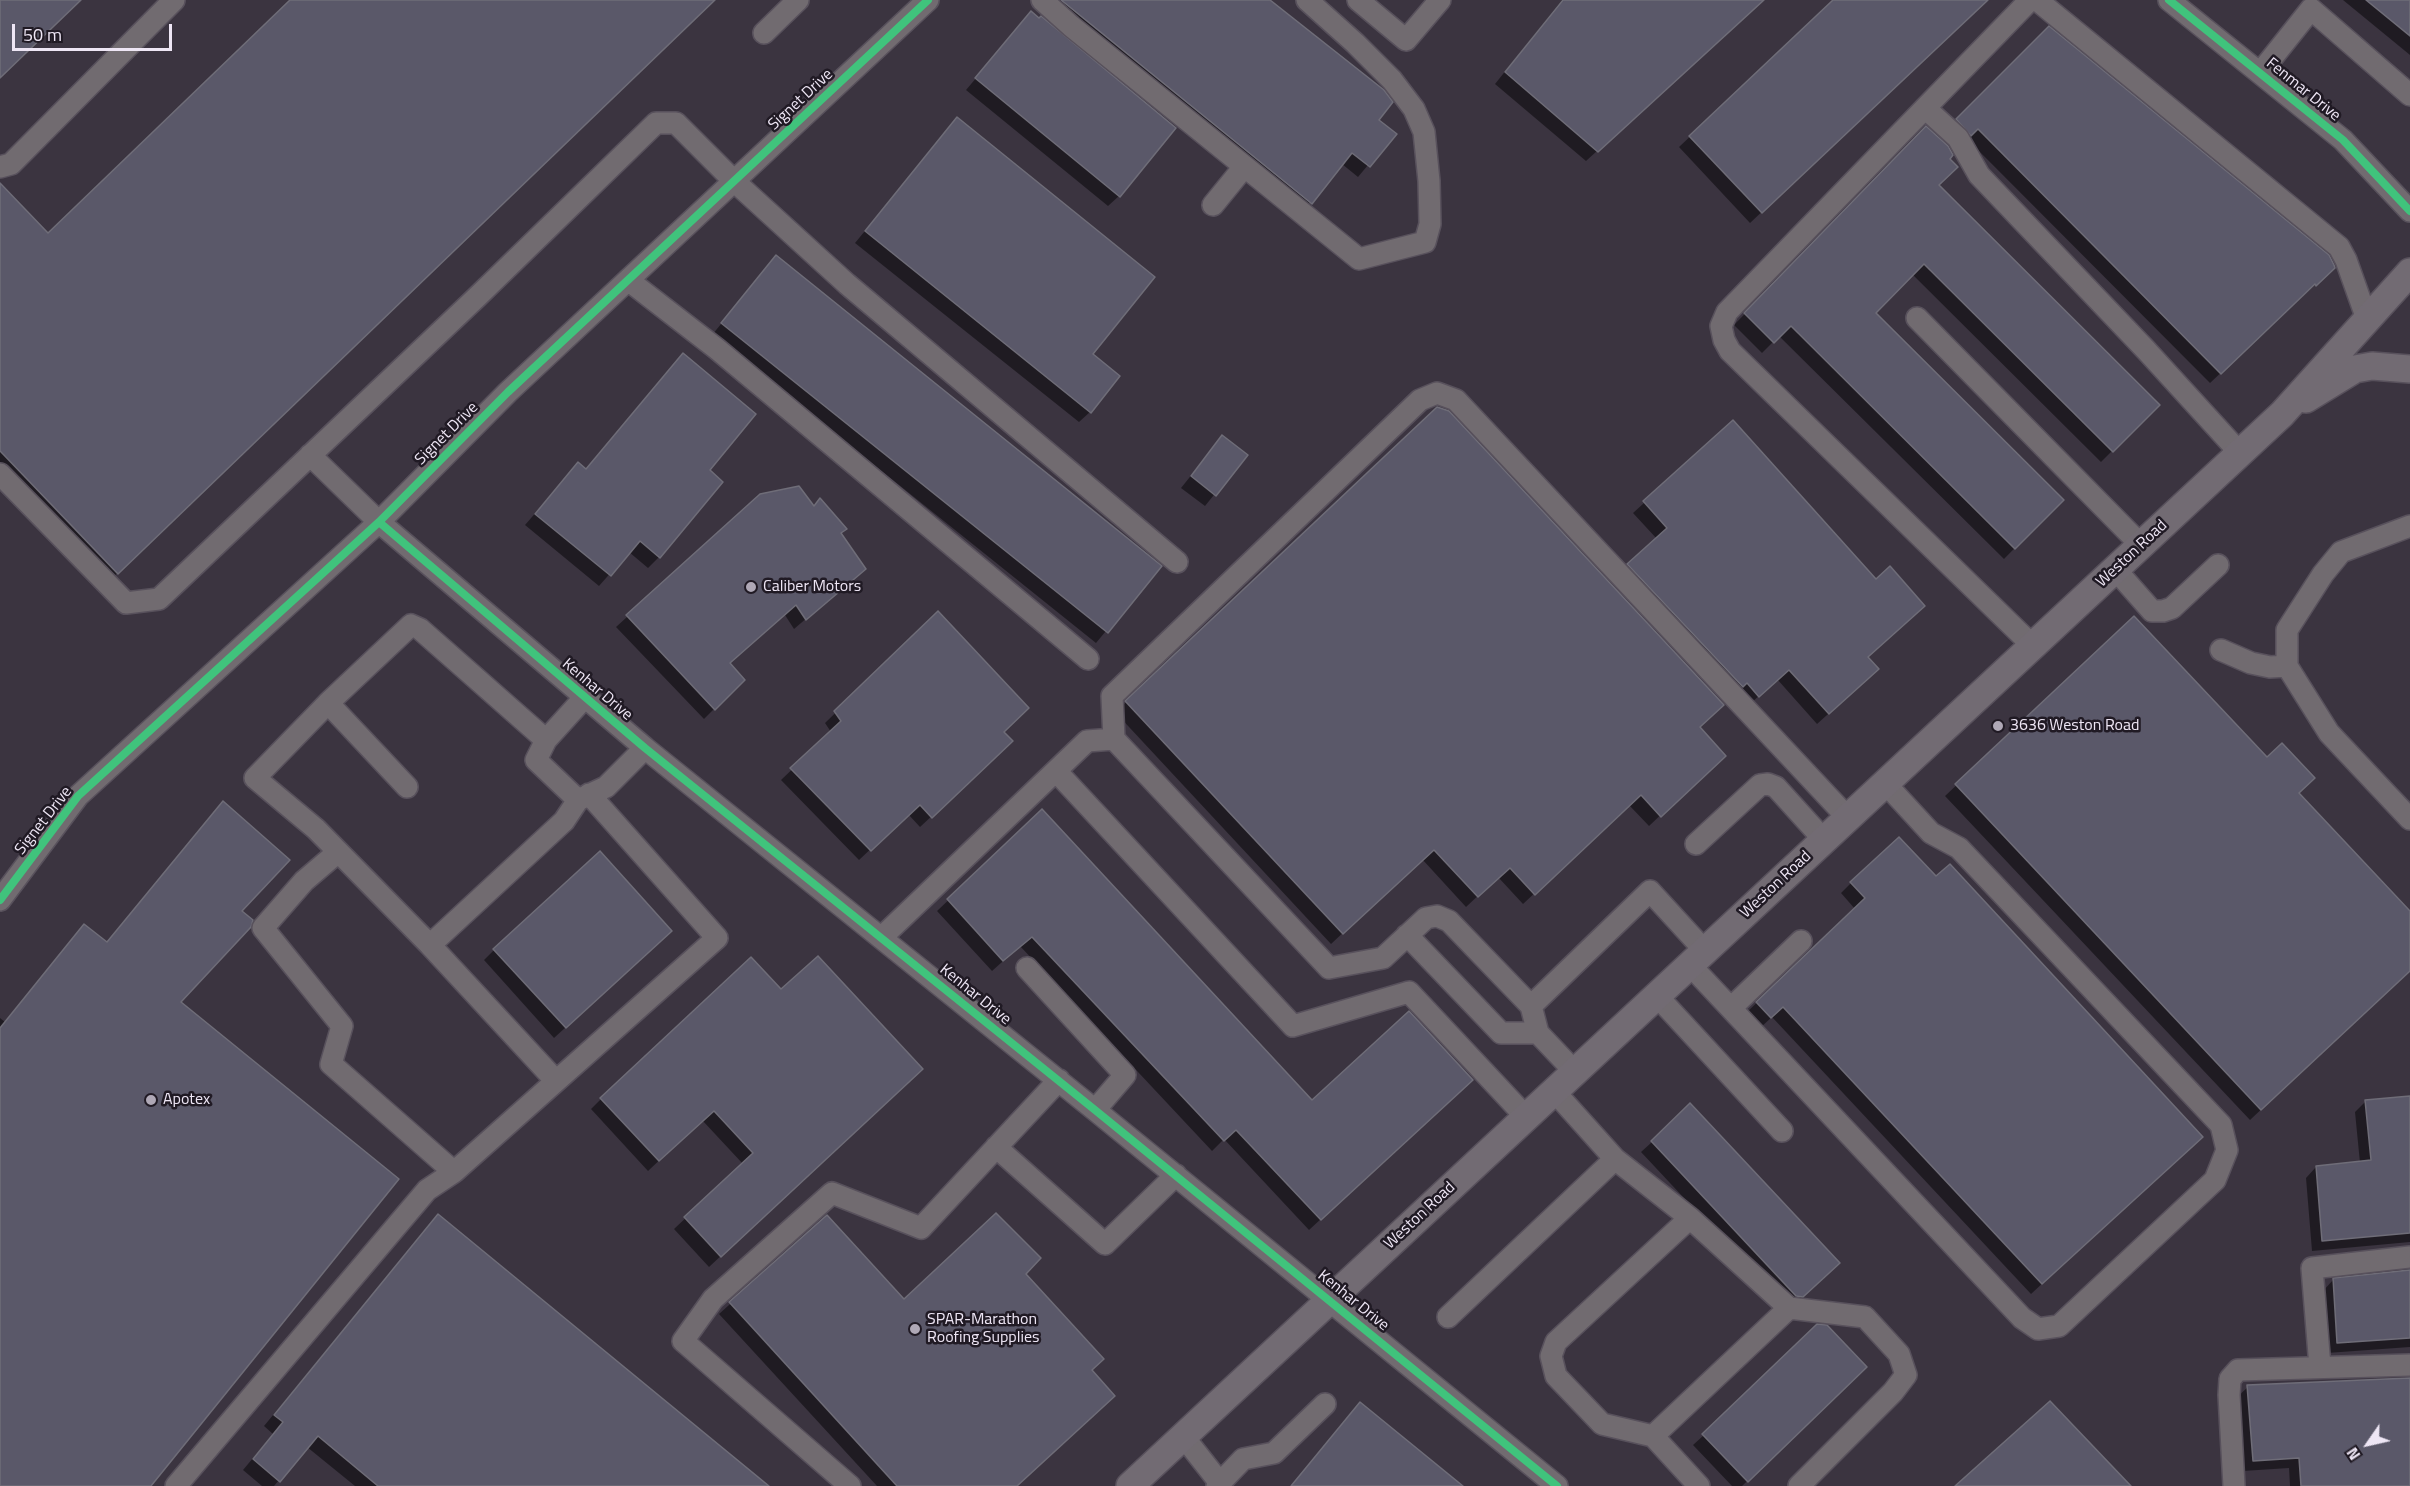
<!DOCTYPE html>
<html>
<head>
<meta charset="utf-8">
<style>
  body { margin:0 }
  #map { position:relative; width:2410px; height:1486px; overflow:hidden; background:#3b3440; font-family:"Titillium Web",sans-serif }
  canvas { display:block }
  .north { position:absolute; left:2338px; top:1414px; width:60px; height:60px; -webkit-text-stroke:4px #201a24; paint-order:stroke; rotate:236deg; font-size:16px; font-weight:700; line-height:24px; text-align:center; color:#eee6f5 }
  .north::after { content:''; display:block; margin:auto; width:21px; height:27px; background:#eee6f5; clip-path:polygon(50% 0,100% 100%,50% 72%,0 100%) }
  .scale { position:absolute; left:12px; top:24px; width:160px; height:27px; box-sizing:border-box; border:3px solid #eee6f5; border-top:0; padding-left:8px; font-size:18px; line-height:21px; white-space:nowrap; color:#eee6f5; -webkit-text-stroke:4px #201a24; paint-order:stroke }
</style>
</head>
<body>
<div id="map">
<canvas width="2410" height="1486"></canvas>
<div class="north">N</div>
<div class="scale">50 m</div>
</div>
<script>
const c = document.querySelector('canvas').getContext('2d');
c.lineJoin = 'round';
function fill(path, color) {
  c.fillStyle = color;
  c.fill(path, 'evenodd');
}
function poly(rows) {
  const path = new Path2D();
  for (const r of rows) {
    path.moveTo(r[0], r[1]);
    for (let i = 2; i < r.length; i += 2) path.lineTo(r[i], r[i + 1]);
  }
  return path;
}
function stroke(path, color, width, dash) {
  c.strokeStyle = color;
  c.lineWidth = width;
  c.lineCap = dash ? 'butt' : 'round';
  c.setLineDash(dash || []);
  c.stroke(path);
}
function write(font, color, halo, rows, align = 'center') {
  c.font = font + ' "Titillium Web",sans-serif';
  c.lineWidth = 5;
  c.setLineDash([]);
  c.textBaseline = 'middle';
  c.strokeStyle = halo;
  c.fillStyle = color;
  for (const [text, x, y, turn = 0] of rows) {
    c.save();
    c.translate(x, y);
    c.rotate((+turn || 0) * Math.PI / 180);
    c.textAlign = isNaN(turn) ? turn : align;
    if (halo) c.strokeText(text, 0, 0);
    c.fillText(text, 0, 0);
    c.restore();
  }
}
fill(poly([
  [292,0,713,0,106,584,0,473,0,187,48,235],
  [1053,0,1268,0,1377,120,1394,134,1358,177,1342,164,1300,214],
  [1562,0,1763,0,1586,161,1495,84],
  [1835,0,1987,0,1750,223,1679,147],
  [2343,0,2410,0,2410,55],
  [1031,13,1039,20,1119,196,1108,206,966,90],
  [2049,28,2333,268,2210,383,1967,139,1946,131],
  [957,119,1091,355,1090,412,1079,422,855,243],
  [1926,128,1947,159,1937,185,2158,405,2101,462,1912,274,1874,313,2062,500,2004,559,1779,336,1762,353,1734,325],
  [776,257,1160,566,1096,643,712,335],
  [683,355,707,470,659,557,648,568,629,552,599,586,525,525,578,464,585,470],
  [1733,422,1876,581,1866,680,1817,724,1777,679,1748,706,1618,576,1657,539,1633,513],
  [1222,437,1246,455,1205,506,1181,488],
  [760,496,813,507,840,534,864,569,794,629,785,615,729,663,743,680,704,719,616,627],
  [938,613,1001,752,920,827,908,814,859,860,781,780,831,732,825,723],
  [2134,618,2410,913,2410,969,2250,1120,1945,796],
  [1126,702,1698,728,1713,766,1649,826,1629,805,1523,904,1498,877,1466,907,1422,859,1331,944,1116,713],
  [1042,811,1312,1102,1461,1090,1309,1230,1224,1139,1212,1151,1020,946,992,971,937,911],
  [1851,883,2190,1147,2031,1294,1772,1017,1760,1028,1746,1013,1855,909,1841,893],
  [240,911,179,1002,149,1486,0,1486,0,1018,5,1022,85,926,106,943],
  [659,942,554,1038,484,960,494,950],
  [781,992,910,1080,709,1267,674,1229,743,1164,702,1120,648,1171,591,1109,601,1099],
  [2410,1097,2410,1242,2312,1251,2306,1178,2316,1167,2360,1163,2355,1112,2366,1101],
  [1652,1142,1827,1273,1791,1307,1785,1306,1641,1152],
  [827,1217,904,1301,1024,1274,1090,1371,1016,1486,877,1486,719,1314],
  [428,1227,767,1486,355,1486,307,1447,274,1486,262,1486,243,1470,273,1434,264,1426],
  [2410,1271,2410,1347,2327,1353,2323,1291,2333,1280],
  [1855,1378,1742,1486,1732,1486,1693,1445,1704,1435],
  [2410,1379,2410,1486,2290,1486,2289,1468,2243,1471,2237,1397,2248,1387]
]), '#0007');
const building = poly([
  [0,0,81,0,0,78,0,0],
  [290,0,715,0,118,574,0,451,0,183,48,233,290,0],
  [1061,0,1270,0,1384,90,1393,102,1379,120,1397,134,1370,167,1352,153,1312,204,1061,0],
  [1563,0,1764,0,1598,152,1505,72,1563,0],
  [1833,0,1988,0,1762,213,1689,136,1833,0],
  [2366,0,2410,0,2410,36,2366,0],
  [1031,11,1039,18,1041,16,1176,128,1120,197,975,78,1031,11],
  [2049,26,2329,255,2334,265,2335,268,2316,286,2315,284,2221,374,1978,129,1971,136,1956,119,2049,26],
  [957,117,1155,277,1093,354,1120,376,1091,413,865,231,957,117],
  [1926,126,1948,146,1953,155,1950,159,1958,167,1939,185,2160,405,2113,452,1924,264,1876,313,2064,500,2015,549,1791,326,1774,343,1744,313,1926,126],
  [776,255,1162,566,1108,633,721,323,776,255],
  [683,353,756,414,710,470,723,482,660,558,640,541,611,576,535,514,578,462,586,469,683,353],
  [1437,407,1449,411,1724,705,1700,727,1726,756,1661,817,1641,795,1535,895,1510,868,1478,897,1434,850,1343,934,1125,701,1437,407],
  [1733,420,1876,579,1890,566,1925,606,1868,657,1879,669,1829,714,1789,670,1759,697,1747,683,1743,687,1627,564,1667,528,1643,501,1733,420],
  [1222,435,1248,455,1216,496,1191,476,1222,435],
  [799,486,814,506,820,498,847,529,841,533,866,569,806,620,796,605,730,663,745,680,715,710,626,615,760,494,799,486],
  [938,611,1029,708,1004,732,1013,741,932,818,920,805,871,851,790,768,841,721,834,711,938,611],
  [2134,616,2267,757,2282,743,2315,778,2299,793,2410,911,2410,971,2261,1110,1955,784,2134,616],
  [223,801,290,860,242,911,253,920,251,927,181,1002,399,1179,151,1486,0,1486,0,1028,84,924,107,942,223,801],
  [1042,809,1312,1100,1409,1011,1473,1080,1321,1220,1236,1130,1224,1141,1032,937,1003,961,947,899,1042,809],
  [1899,837,1936,876,1950,864,2203,1137,2042,1284,1783,1007,1771,1018,1756,1002,1865,898,1850,882,1899,837],
  [600,851,672,931,566,1028,493,949,600,851],
  [818,956,923,1069,721,1257,684,1217,753,1153,714,1111,659,1161,600,1098,751,957,781,989,818,956],
  [2410,1096,2410,1233,2322,1241,2316,1166,2371,1160,2365,1100,2410,1096],
  [1690,1103,1840,1263,1803,1297,1796,1296,1651,1141,1690,1103],
  [996,1213,1041,1258,1026,1274,1104,1359,1092,1370,1115,1396,1017,1486,897,1486,729,1302,827,1215,904,1299,996,1213],
  [438,1214,769,1486,378,1486,318,1436,280,1482,253,1459,283,1422,274,1415,438,1214],
  [2410,1270,2410,1338,2337,1343,2333,1278,2410,1270],
  [1817,1324,1827,1325,1867,1367,1748,1482,1702,1434,1817,1324],
  [2410,1378,2410,1486,2301,1486,2299,1458,2253,1461,2247,1385,2410,1378],
  [2050,1401,2131,1486,1955,1486,2050,1401],
  [1360,1402,1463,1486,1291,1486,1360,1402]
]);
fill(building, '#5a5869');
stroke(building, '#6f6d78', 1.5);
const minor = poly([
  [1042,0,1071,26,1359,259,1425,242,1430,224,1429,181,1424,132,1414,109,1392,80,1355,43,1307,0],
  [1358,0,1406,40,1440,0],
  [2030,0,1727,312,1721,326,1724,340,1730,351,2033,646],
  [2037,0,2339,247,2346,260,2367,319],
  [2169,0,2343,140,2410,211],
  [764,33,798,0],
  [2260,73,2311,9,2410,95],
  [1925,108,1958,138,1979,175,2146,350,2240,453],
  [0,167,11,164,174,0],
  [1213,205,1244,167],
  [628,280,717,349,1088,659],
  [1917,318,2141,545],
  [310,455,379,522,645,748,1095,1110,1557,1486],
  [0,474,126,603,159,599,477,297,656,123,676,123,734,181,847,284,1177,562],
  [2410,526,2341,552,2323,574,2287,630,2287,666,2329,733,2410,819],
  [2115,569,2152,611,2163,611,2172,608,2218,565],
  [2221,650,2251,663,2270,667,2287,666],
  [585,697,546,740,536,760,578,800,606,787,645,748],
  [328,703,407,787],
  [546,740,420,629,411,625,328,703,255,778,316,829,430,945,556,1081],
  [1056,771,1293,1026,1409,992,1526,1117],
  [1696,844,1760,785,1768,784,1776,787,1824,840],
  [338,852,304,881,263,928,342,1026,331,1064,454,1172,717,938,589,794],
  [0,900,78,796,379,522,508,392,928,0],
  [1407,935,1501,1033,1538,1033],
  [882,937,1087,741,1114,739],
  [430,945,564,821,578,800],
  [1690,965,2022,1318,2038,1329,2059,1326,2215,1180,2227,1150,2221,1125,1959,848,1931,833,1885,783],
  [1027,968,1125,1075,1095,1110],
  [1657,996,1782,1131],
  [1531,1006,1650,891,1705,951],
  [1731,1008,1801,941],
  [1575,1072,1538,1033,1531,1006,1449,921,1437,916,1426,918,1383,958,1329,968,1114,739,1112,696,1420,400,1437,393,1456,400,1848,818],
  [996,1147,1105,1244,1176,1175],
  [1615,1159,1690,1218,1556,1342,1551,1356,1556,1376,1602,1424,1653,1436,1699,1486],
  [1690,1218,1789,1308,1865,1317,1899,1354,1906,1375,1893,1392,1799,1486],
  [1448,1317,1615,1159,1554,1091],
  [2320,1367,2312,1268,2410,1257],
  [1183,1436,1220,1483],
  [1653,1436,1789,1308],
  [176,1486,427,1190,454,1172],
  [850,1486,683,1341,713,1299,832,1193,921,1228,1059,1080],
  [1217,1486,1243,1459,1274,1453,1325,1404],
  [2234,1486,2229,1395,2230,1379,2238,1370,2410,1365]
]);
const major = poly([
  [2306,399,2355,369,2372,366,2410,369],
  [1130,1486,2282,414,2410,272]
]);
stroke(minor, '#58515c', 24);
stroke(major, '#58515c', 30);
stroke(minor, '#716b70', 21);
stroke(major, '#726b73', 27);
stroke(poly([
  [2169,0,2343,140,2410,211],
  [379,522,645,748,1095,1110,1557,1486],
  [0,900,78,796,379,522,508,392,928,0]
]), '#40c37c', 8);
for (const [x, y, r, color] of [
  [751,587,6,"#afa8b6"],
  [1998,726,6,"#afa8b6"],
  [151,1100,6,"#afa8b6"],
  [915,1329,6,"#afa8b6"]
]) {
  const dot = new Path2D();
  dot.arc(x, y, r, 0, 2 * Math.PI);
  c.fillStyle = color;
  c.fill(dot);
  stroke(dot, '#201a24', 2);
}
write('16px', '#eee6f5', '#201a24', [
  ["Fenmar Drive",2303,90,39],
  ["Signet Drive",801,100,-43],
  ["Signet Drive",447,434,-45],
  ["Weston Road",2132,554,-43],
  ["Kenhar Drive",597,690,40],
  ["Signet Drive",44,821,-52],
  ["Weston Road",1776,885,-43],
  ["Kenhar Drive",975,995,39],
  ["Weston Road",1420,1216,-43],
  ["Kenhar Drive",1353,1301,39]
]);
write('16px', '#eee6f5', '#201a24', [
  ["Caliber Motors",763,587],
  ["3636 Weston Road",2010,726],
  ["Apotex",163,1100],
  ["SPAR-Marathon",927,1320],
  ["Roofing Supplies",927,1338]
], 'left');
</script>
</body>
</html>
